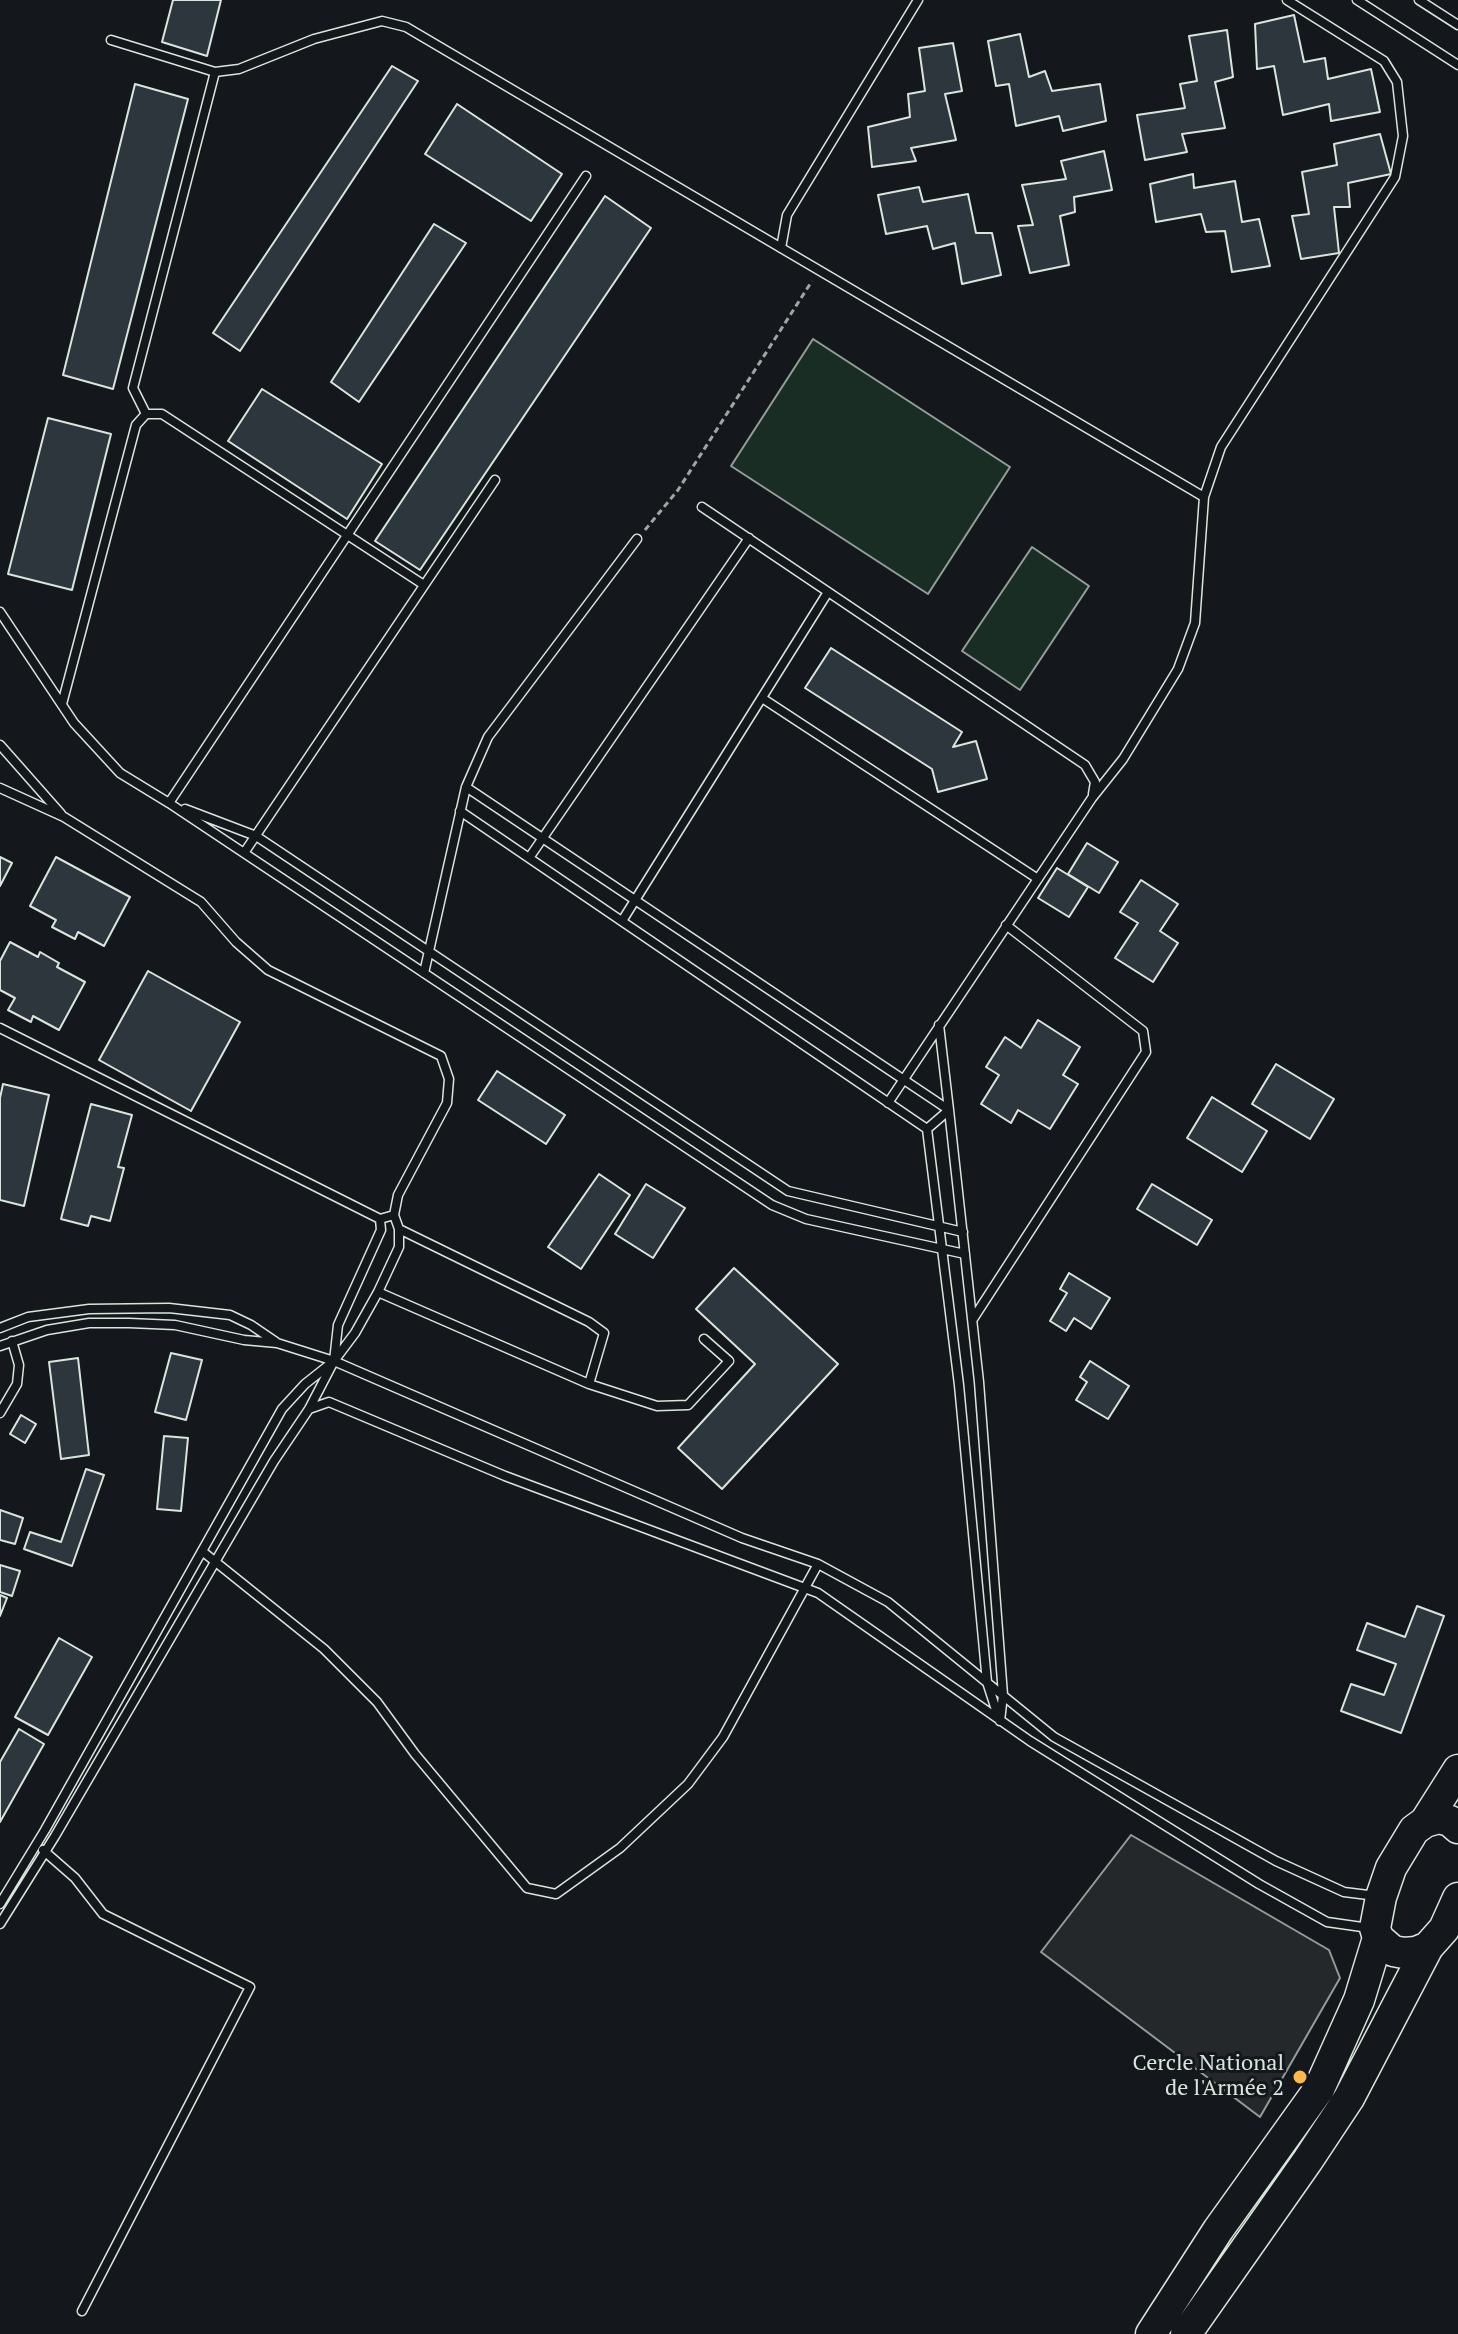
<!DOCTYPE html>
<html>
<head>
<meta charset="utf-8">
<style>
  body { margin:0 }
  canvas { display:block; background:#14181c }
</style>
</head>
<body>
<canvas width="1458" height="2334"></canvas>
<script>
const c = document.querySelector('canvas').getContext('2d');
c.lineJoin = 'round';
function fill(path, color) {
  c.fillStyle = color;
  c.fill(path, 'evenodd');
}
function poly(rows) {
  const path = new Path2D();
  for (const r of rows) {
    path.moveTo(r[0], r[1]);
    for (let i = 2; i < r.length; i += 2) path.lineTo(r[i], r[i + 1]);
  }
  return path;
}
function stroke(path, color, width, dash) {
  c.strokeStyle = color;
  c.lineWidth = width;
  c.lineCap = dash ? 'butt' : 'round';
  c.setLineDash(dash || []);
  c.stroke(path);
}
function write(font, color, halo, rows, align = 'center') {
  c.font = font + ' "PT Serif",serif';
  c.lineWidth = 6;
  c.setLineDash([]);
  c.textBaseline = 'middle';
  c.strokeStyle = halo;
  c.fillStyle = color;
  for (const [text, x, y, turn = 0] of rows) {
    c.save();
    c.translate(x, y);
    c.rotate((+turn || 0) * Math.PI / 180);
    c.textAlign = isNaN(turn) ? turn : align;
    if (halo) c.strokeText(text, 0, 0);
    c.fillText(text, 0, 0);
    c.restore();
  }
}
const green = poly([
  [813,339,1010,467,928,594,731,466,813,339],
  [1032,547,1089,586,1020,690,962,651,1032,547]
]);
fill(green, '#1a2d24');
stroke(green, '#939e99', 2);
const parking = poly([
  [1131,1835,1329,1950,1340,1978,1260,2117,1041,1952,1131,1835]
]);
fill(parking, '#24282b');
stroke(parking, '#939e99', 2);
const building = poly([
  [173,0,221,0,207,56,162,42,173,0],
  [1294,15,1304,62,1325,58,1328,79,1371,69,1380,112,1331,121,1329,104,1283,115,1274,66,1257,69,1255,24,1294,15],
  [1227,30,1233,77,1215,82,1225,128,1182,134,1187,152,1145,160,1137,115,1185,108,1180,84,1197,81,1189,36,1227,30],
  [1020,34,1029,77,1045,71,1052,91,1100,84,1106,121,1063,131,1059,116,1016,126,1009,84,996,86,988,41,1020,34],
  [953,43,962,91,945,94,956,140,911,148,916,161,872,167,868,127,910,117,908,94,925,91,919,48,953,43],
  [392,66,418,81,240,351,213,333,392,66],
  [135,84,188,99,113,389,63,375,135,84],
  [457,104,562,174,531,221,425,154,457,104],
  [1380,134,1391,174,1348,183,1350,207,1334,207,1339,253,1301,259,1292,216,1309,214,1302,172,1337,165,1334,144,1380,134],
  [1104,151,1112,190,1074,197,1075,212,1060,216,1069,265,1030,273,1018,226,1033,225,1022,185,1066,179,1061,161,1104,151],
  [1193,174,1194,188,1235,181,1242,222,1259,219,1270,266,1232,272,1225,231,1206,232,1201,214,1156,222,1150,184,1193,174],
  [919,187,923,202,968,194,976,233,992,233,1001,275,962,284,955,243,933,249,927,226,886,234,878,195,919,187],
  [605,196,651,228,420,570,375,541,605,196],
  [434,224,466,243,359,402,331,382,434,224],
  [262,389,382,464,347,519,228,441,262,389],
  [48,418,111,434,72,590,8,574,48,418],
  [831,648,962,732,953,747,976,741,987,779,938,792,932,769,805,688,831,648],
  [1087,843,1118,862,1099,893,1068,874,1087,843],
  [0,857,12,863,0,886,0,857],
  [56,857,130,897,104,946,78,932,75,939,52,927,56,920,30,906,56,857],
  [1057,868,1088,887,1069,917,1038,898,1057,868],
  [1141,880,1178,904,1160,931,1178,943,1153,982,1115,958,1138,923,1120,912,1141,880],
  [10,942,38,957,40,952,59,963,57,967,85,982,59,1030,33,1016,31,1022,8,1010,15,998,0,990,0,961,10,942],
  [148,971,240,1022,191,1111,99,1060,148,971],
  [1038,1020,1080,1047,1063,1075,1078,1084,1050,1129,1018,1110,1011,1123,981,1104,999,1075,986,1067,1005,1037,1021,1048,1038,1020],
  [1276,1064,1334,1099,1310,1139,1252,1104,1276,1064],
  [497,1071,565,1115,546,1144,478,1100,497,1071],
  [3,1084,49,1095,24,1206,0,1200,0,1098,3,1084],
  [1212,1097,1267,1131,1242,1172,1187,1138,1212,1097],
  [91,1104,132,1115,118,1167,124,1168,110,1221,91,1216,88,1226,61,1219,91,1104],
  [599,1174,630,1195,581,1269,548,1247,599,1174],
  [646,1184,685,1208,653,1258,615,1234,646,1184],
  [1152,1184,1212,1220,1197,1245,1137,1209,1152,1184],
  [734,1268,838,1364,722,1489,678,1448,755,1364,696,1309,734,1268],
  [1069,1273,1110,1298,1091,1329,1074,1318,1066,1331,1050,1321,1067,1293,1060,1289,1069,1273],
  [171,1353,202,1360,186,1420,155,1412,171,1353],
  [78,1358,89,1455,61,1459,49,1362,78,1358],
  [1090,1361,1129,1386,1108,1419,1076,1400,1087,1382,1080,1377,1090,1361],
  [21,1415,36,1424,25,1443,10,1434,21,1415],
  [164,1436,188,1438,181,1511,157,1509,164,1436],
  [86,1469,104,1475,72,1566,24,1549,30,1532,61,1542,86,1469],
  [0,1510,23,1518,15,1544,0,1540,0,1510],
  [0,1565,20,1571,12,1596,0,1592,0,1565],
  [0,1595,7,1598,0,1616,0,1595],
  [1417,1606,1444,1616,1401,1733,1341,1711,1351,1684,1384,1695,1396,1664,1357,1650,1367,1623,1405,1637,1417,1606],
  [59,1638,92,1657,48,1735,15,1717,59,1638],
  [19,1729,44,1744,0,1822,0,1762,19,1729]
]);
fill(building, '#2c363c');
stroke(building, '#d8e6dc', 2);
const lane = poly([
  [1357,0,1458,65],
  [1419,0,1458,25],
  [111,40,215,72,239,69,314,39,382,21,406,27,1204,497],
  [781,248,787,215,918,0],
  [146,414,133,388,215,72],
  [702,507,1085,765,1095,782,1093,794],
  [0,612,74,723,120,773,169,803,772,1205,806,1219,965,1254],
  [762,698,1038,879],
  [62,704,136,425,146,414,162,414,424,585],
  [0,745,61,814],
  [466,787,949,1110,979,1382,1003,1695,1000,1721],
  [0,788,64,817,201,902,236,942,268,970,441,1056,449,1079,447,1103,398,1195,394,1215,399,1229,589,1322,604,1333,589,1384],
  [169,803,586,176],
  [185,809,256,836,788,1191,963,1232],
  [460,811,927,1129,959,1385,987,1682,998,1716],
  [244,853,495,480],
  [529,858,749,538],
  [622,921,828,592],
  [424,973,466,787,488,737,637,539],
  [0,1028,380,1219,394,1215],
  [888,1103,1092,798,1123,759,1178,669,1195,623,1204,497,1221,447,1395,177,1403,136,1397,82,1384,61,1287,0],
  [927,1129,949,1110,939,1025],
  [378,1292,589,1384,657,1406,688,1405,729,1361,704,1339],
  [973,1319,1146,1052,1143,1031,1006,925],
  [0,1328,28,1317,89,1309,169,1308,230,1315,251,1325,276,1342],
  [0,1346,47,1330,89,1323,129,1323,175,1325,244,1340,277,1343,334,1361,742,1538,818,1564,888,1602,1054,1737,1276,1861,1344,1892,1376,1896],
  [309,1409,329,1402,505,1476,818,1593,1030,1741,1259,1884,1327,1922,1369,1928],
  [0,1413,17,1384,19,1365,12,1341],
  [202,1551,324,1649,377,1702,415,1754,527,1888,556,1894,620,1848,688,1784,723,1737,818,1564],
  [43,1850,75,1878,103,1914,250,1987,82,2311],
  [0,1904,45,1830,282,1409,305,1384,334,1361,338,1325,381,1230,380,1219],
  [0,1924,55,1836,274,1461,309,1409,334,1361,355,1333,378,1292,399,1247,399,1229]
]);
const highway = poly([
  [1425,1822,1458,1770],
  [1428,1947,1416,1952,1404,1953,1393,1951,1378,1938,1375,1928,1381,1897,1391,1868,1414,1830,1425,1822,1439,1818,1450,1821,1458,1828],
  [1151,2334,1218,2230,1319,2089,1359,2000,1378,1938],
  [1186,2334,1308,2160,1349,2098,1428,1947,1444,1929,1458,1898]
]);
stroke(lane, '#d8e6dc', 11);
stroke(highway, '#d8e6dc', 33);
stroke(poly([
  [645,530,678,490,812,281]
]), '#9da8a2', 3, [6, 4]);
stroke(lane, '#14181c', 8);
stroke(highway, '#14181c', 30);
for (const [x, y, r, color] of [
  [1300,2077,8,"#ffb74d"]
]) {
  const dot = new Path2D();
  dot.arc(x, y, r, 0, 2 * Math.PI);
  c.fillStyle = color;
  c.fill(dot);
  stroke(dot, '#14181c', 3);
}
write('22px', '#d8e6dc', '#14181c', [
  ["Cercle National",1284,2064],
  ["de l'Armée 2",1284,2089]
], 'right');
</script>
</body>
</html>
